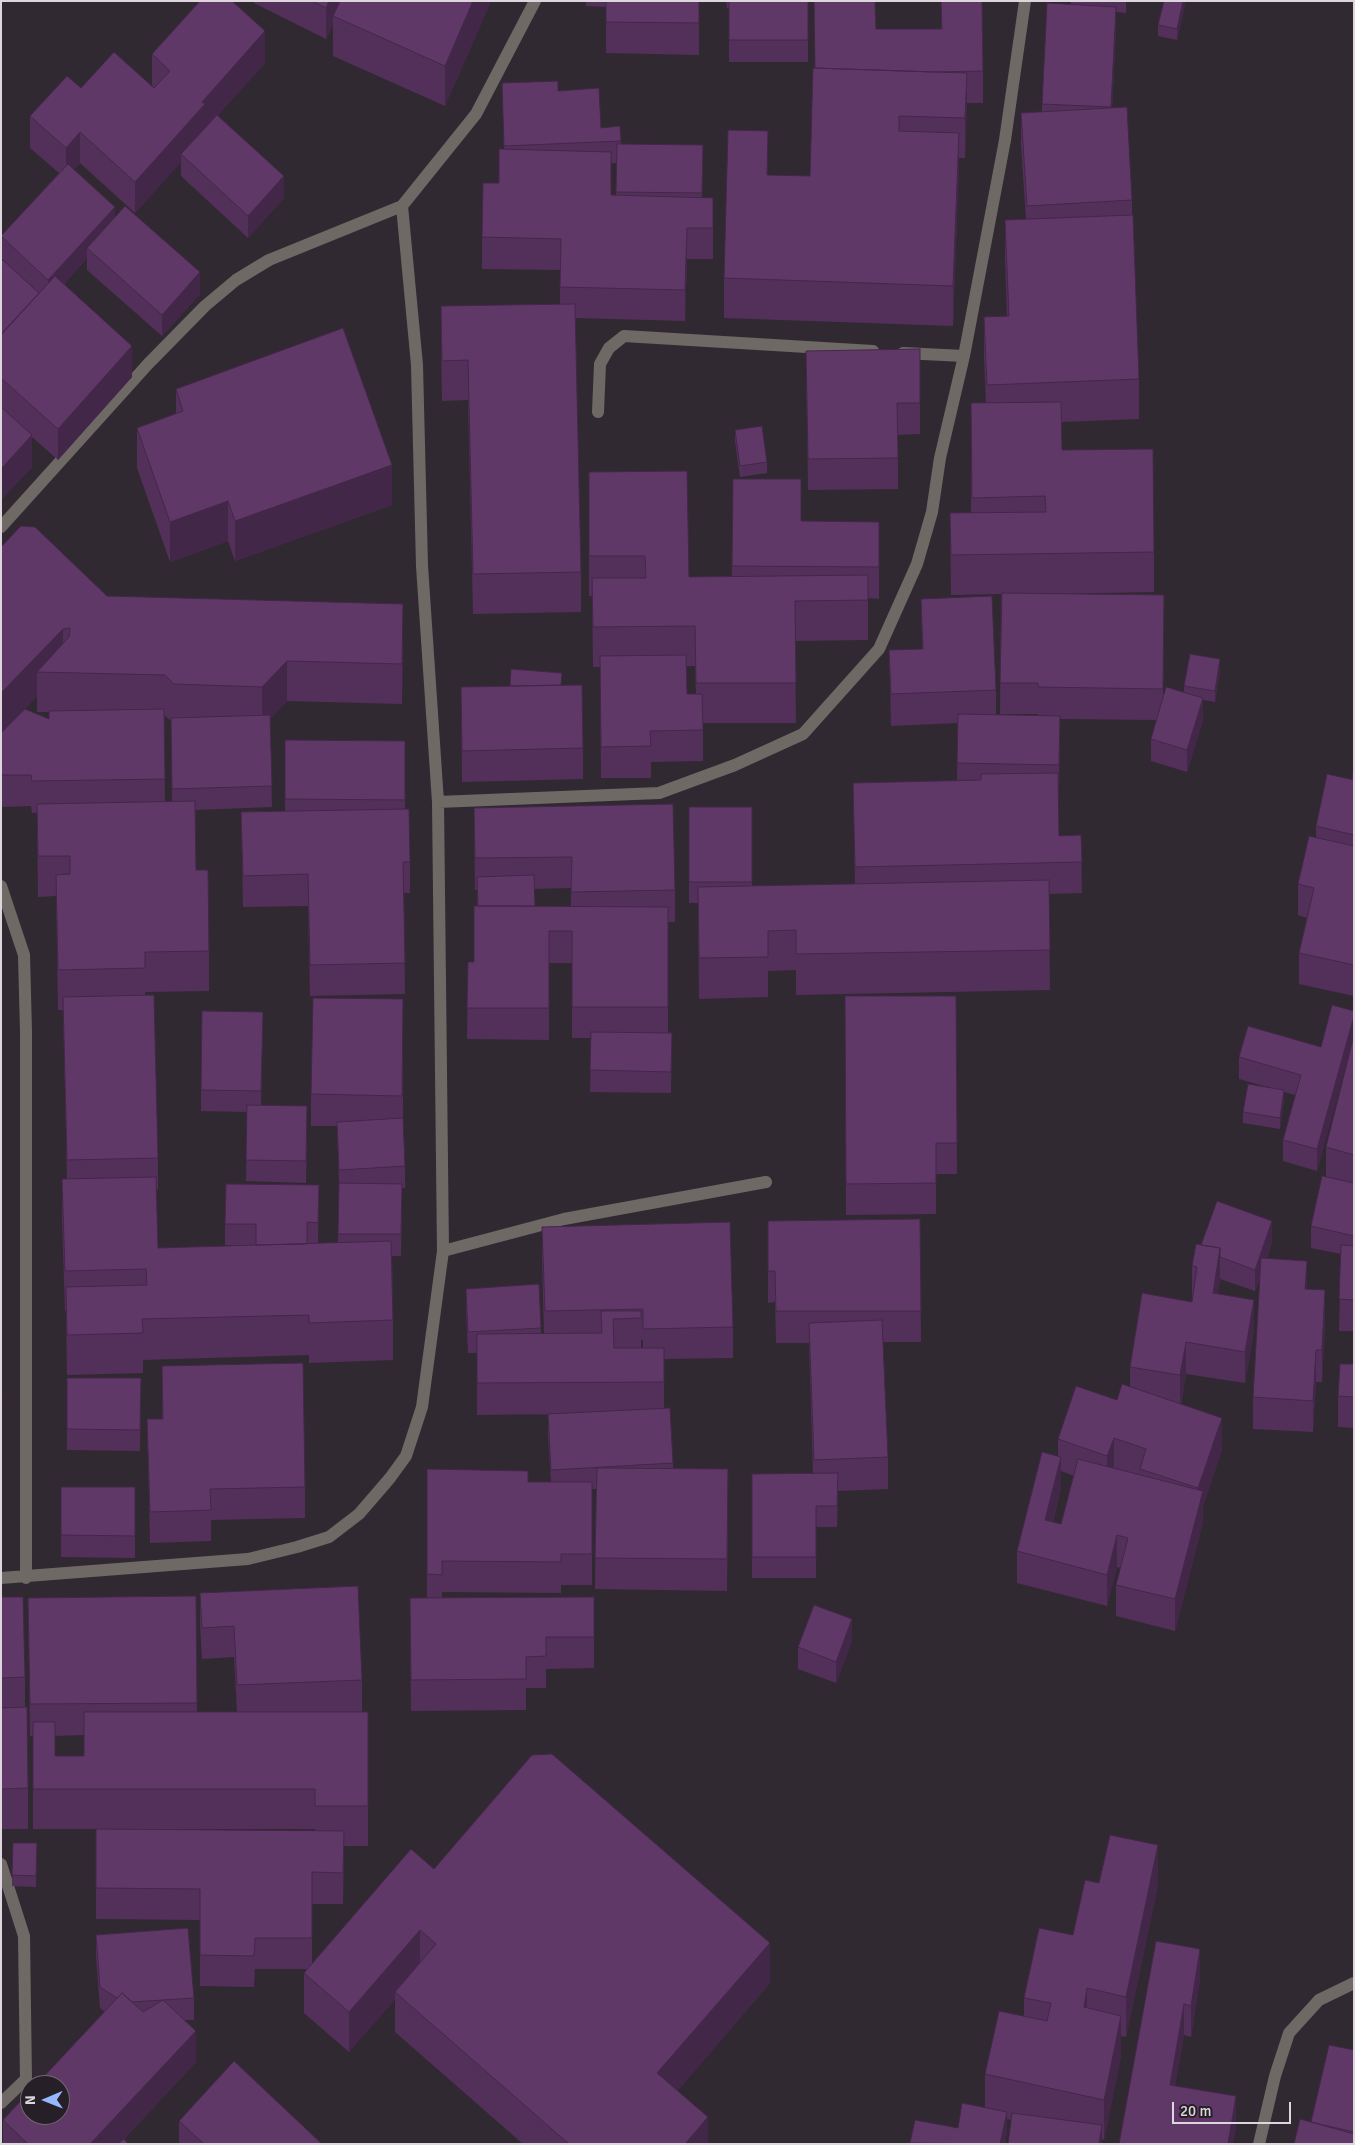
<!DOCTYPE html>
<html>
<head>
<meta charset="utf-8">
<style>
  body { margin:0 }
  #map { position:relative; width:1355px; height:2145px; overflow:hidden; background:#312931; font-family:Signika,sans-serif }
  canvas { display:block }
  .frame { position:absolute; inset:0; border:2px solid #ddd7dd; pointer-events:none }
  .north { position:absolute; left:20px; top:2075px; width:50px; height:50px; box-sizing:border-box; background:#271f27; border:1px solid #706970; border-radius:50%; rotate:269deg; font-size:14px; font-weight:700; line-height:20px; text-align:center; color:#ddd7dd }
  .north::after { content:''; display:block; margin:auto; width:18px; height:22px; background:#94b7fd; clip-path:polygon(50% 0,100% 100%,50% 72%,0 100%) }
  .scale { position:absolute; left:1172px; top:2102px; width:119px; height:22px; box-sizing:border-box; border:2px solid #ddd7dd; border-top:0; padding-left:6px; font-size:15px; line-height:18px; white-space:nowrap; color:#ddd7dd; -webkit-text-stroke:4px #271f27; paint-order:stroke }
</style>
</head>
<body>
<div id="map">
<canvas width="1355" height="2145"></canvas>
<div class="frame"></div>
<div class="north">N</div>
<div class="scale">20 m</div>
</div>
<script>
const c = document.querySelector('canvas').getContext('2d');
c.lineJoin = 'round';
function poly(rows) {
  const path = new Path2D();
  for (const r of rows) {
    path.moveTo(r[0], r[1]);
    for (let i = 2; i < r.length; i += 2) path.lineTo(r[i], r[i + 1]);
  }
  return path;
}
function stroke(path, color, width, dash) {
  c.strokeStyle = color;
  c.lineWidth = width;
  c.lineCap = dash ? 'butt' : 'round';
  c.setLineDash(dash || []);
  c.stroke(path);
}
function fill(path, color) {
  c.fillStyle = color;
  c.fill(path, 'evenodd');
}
stroke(poly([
  [903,353,964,356],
  [598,412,600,364,609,348,624,336,873,351],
  [1,527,148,364,205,306,236,280,269,260,402,206,476,114,535,1],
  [438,802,659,793,735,765,803,734,879,649,917,564,932,512,940,458,964,356,1005,140,1025,1],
  [1,886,24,955,26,1032,26,1578],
  [443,1251,564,1219,766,1182],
  [1,1578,248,1559,297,1547,329,1537,359,1514,390,1478,406,1456,422,1407,443,1251,438,802,422,566,417,365,402,206],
  [1,1864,24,1936,26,2079,1,2103],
  [1259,2144,1275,2076,1289,2033,1319,2000,1354,1983]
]), '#6f6966', 12);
fill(poly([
  [254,1,491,1,445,106,333,56,333,24,326,39,254,3],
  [586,1,699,1,699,55,606,53,606,7,586,6],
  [726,1,808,1,808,62,729,62,729,8,727,8],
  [941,1,983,71,983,103,967,103,965,158,959,158,953,326,724,318,724,278,768,175,810,176,814,68,876,29,941,29],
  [1071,1,1126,1,1126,13,1116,12,1116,28,1112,108,1132,200,1132,215,1139,379,1139,419,1061,422,1062,450,1154,552,1154,592,1054,594,1164,595,1163,699,1184,693,1184,686,1220,670,1215,702,1203,700,1203,720,1187,772,1151,761,1151,739,1156,720,1060,719,1059,786,1058,786,1059,836,1081,835,1082,893,1049,894,1050,990,796,995,796,970,768,971,768,997,699,999,698,903,689,903,689,807,752,807,752,886,855,884,853,783,957,781,958,723,891,726,889,650,922,649,921,599,996,690,996,715,1038,716,1038,714,1000,714,1001,594,951,595,950,513,971,513,971,403,986,403,984,357,984,317,1007,316,1005,260,1005,220,1026,219,1021,145,1021,113,1042,112,1042,104,1071,5],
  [1164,1,1186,1,1177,40,1158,36,1158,25],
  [152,54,265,63,218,115,284,198,248,238,181,176,181,162,135,213,80,163,74,170,115,217,200,294,162,336,87,270,87,258,64,284,132,377,58,460,32,437,32,467,1,500,1,261,39,293,1,258,1,236,59,173,30,148,30,116,81,88,154,88,152,85],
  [502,83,558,91,601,128,620,126,621,144,703,167,702,197,713,229,713,259,687,259,685,321,575,318,581,572,581,612,473,614,468,400,442,401,441,346,441,306,560,304,560,270,482,269,482,237,499,183,504,150],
  [611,163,617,163,616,195,611,195],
  [806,351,920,403,920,434,898,435,898,489,808,490],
  [176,389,392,505,235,561,228,541,170,562,137,468,137,428,176,414],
  [735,430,767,462,767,473,740,477,735,441],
  [589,472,689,577,732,576,733,479,801,521,879,522,879,599,868,598,868,640,795,641,796,723,703,723,703,761,651,762,651,778,601,778,600,667,593,667,592,596,589,596],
  [686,666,695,666,696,694,687,694],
  [1,547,107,596,403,644,402,704,287,701,270,719,272,807,195,810,196,870,209,951,209,991,145,992,158,1158,158,1189,156,1189,158,1248,240,1246,225,1245,225,1224,319,1185,318,1243,338,1243,339,1183,337,1126,311,1126,311,1094,403,999,403,1118,405,1166,405,1188,402,1188,401,1256,392,1256,393,1320,393,1360,309,1363,309,1355,143,1360,143,1373,67,1375,66,1311,65,1311,62,1219,62,1179,67,1179,63,1010,58,1010,56,896,38,897,37,813,32,813,31,806,3,807,1,805],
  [37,696,37,712,49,712,49,719,7,728],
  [164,715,171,721,172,801,165,801],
  [562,685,583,748,583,779,462,782,461,687],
  [285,740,405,741,405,809,410,862,410,893,404,893,405,994,310,996,308,906,243,907,241,812,285,811],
  [1354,767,1354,996,1299,984,1299,953,1307,918,1298,915,1298,884,1316,837,1316,826,1352,779],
  [474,808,675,890,675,922,668,922,668,1033,672,1033,671,1093,590,1092,591,1038,572,1038,572,963,549,963,549,1040,467,1039,468,962,474,962,477,906,477,890,475,890],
  [571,888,571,906,535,906,534,889],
  [845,996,956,996,957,1174,936,1174,936,1214,846,1215],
  [1354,1011,1354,1331,1339,1331,1341,1254,1311,1248,1311,1226,1326,1177,1326,1147,1348,1058,1317,1171,1283,1161,1283,1140,1295,1095,1284,1092,1284,1101,1280,1129,1243,1123,1243,1112,1271,1088,1239,1079,1239,1057,1321,1047],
  [263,1012,261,1105,307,1127,306,1183,246,1181,247,1112,201,1111,201,1090],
  [920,1219,921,1342,883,1342,888,1457,888,1489,838,1491,837,1527,816,1527,816,1578,752,1578,752,1474,813,1473,809,1343,776,1343,775,1302,768,1303,768,1221],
  [542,1227,733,1327,733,1358,664,1359,664,1408,673,1463,673,1469,728,1501,727,1591,595,1589,596,1489,592,1489,592,1585,561,1585,561,1593,442,1592,442,1598,594,1637,594,1668,546,1669,546,1688,526,1688,526,1710,411,1711,410,1598,427,1598,427,1469,528,1482,551,1482,548,1436,548,1414,549,1414,477,1415,477,1353,468,1353,466,1310,466,1289,539,1284,541,1333,544,1333,542,1259],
  [641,1340,643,1340,643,1348,641,1348],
  [1272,1242,1267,1258,1307,1290,1325,1322,1322,1382,1316,1382,1313,1432,1253,1429,1253,1397,1260,1278,1255,1291,1220,1279,1218,1294,1254,1331,1245,1383,1186,1374,1181,1404,1222,1450,1203,1506,1203,1522,1175,1631,1116,1616,1116,1585,1121,1568,1117,1567,1107,1606,1017,1583,1017,1551,1058,1456,1058,1439,1117,1400,1130,1387,1130,1367,1192,1302,1192,1266,1201,1245],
  [1061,1471,1074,1476,1061,1524,1053,1522,1061,1488],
  [1354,1364,1354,1428,1338,1427,1338,1396],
  [162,1366,305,1487,305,1518,211,1520,211,1541,150,1543,147,1419,162,1419],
  [67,1378,141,1378,140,1451,67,1450],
  [1,1385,2,1401,2,1433,1,1433],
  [61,1487,135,1487,135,1558,61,1557],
  [200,1593,362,1680,362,1712,368,1712,368,1846,344,1846,343,1904,312,1904,312,1964,434,1869,770,1983,677,2091,708,2144,523,2144,395,2032,395,1999,349,2052,304,2013,304,1973,307,1969,255,1969,254,1987,200,1986,200,1920,96,1919,96,1829,315,1831,315,1829,33,1829,33,1736,30,1736,28,1598,196,1596,197,1712,237,1712,234,1657,202,1659,200,1624],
  [84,1735,84,1756,55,1756,55,1736],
  [1,1597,25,1677,25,1707,28,1788,28,1829,1,1829],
  [852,1641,836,1683,798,1669,798,1647],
  [13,1843,37,1843,36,1887,12,1886],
  [1099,1883,1158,1885,1126,2037,1121,2036,1121,2056,1104,2140,1102,2139,1102,2144,1007,2119,1007,2133,1005,2144,910,2144,958,2128,985,2107,985,2074,1024,2016,1024,1998,1073,1935],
  [96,1935,194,1998,194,2020,184,2020,196,2062,124,2139,128,2144,3,2144,3,2120,105,2012,100,2008,96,1957],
  [1156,1941,1200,1980,1191,2037,1184,2035,1175,2086,1236,2128,1119,2144],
  [1354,2050,1354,2144,1311,2122],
  [179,2121,322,2144,179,2144]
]), '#533059');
fill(poly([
  [329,1,345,1,333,16,333,24,326,39,326,8],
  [473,1,491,1,445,106,445,66],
  [1183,1,1186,1,1177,40,1177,29],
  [1116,7,1116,28,1111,129,1111,107],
  [265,31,265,63,205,130,181,154,181,162,135,213,135,182,202,102],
  [967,73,967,113,965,158,965,118],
  [768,131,768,171,767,215,767,175],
  [80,132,80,163,66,179,66,148],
  [959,133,959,173,953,326,953,286],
  [284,176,284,198,248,238,248,216],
  [115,207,115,228,87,248,87,258,48,302,48,280],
  [687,228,687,259,685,321,685,290],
  [200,272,200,294,162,336,162,315],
  [132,346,132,377,58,460,58,429],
  [32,435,32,467,1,500,1,469],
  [392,465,392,505,235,561,235,521],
  [228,501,228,541,170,562,170,522],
  [403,604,403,644,402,704,402,664],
  [63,629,63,669,37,672,37,696,1,734,1,693],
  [1220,659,1220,670,1215,702,1215,691],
  [287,661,287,701,262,727,262,687],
  [1203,698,1203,720,1187,772,1187,750],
  [1060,716,1060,738,1059,786,1059,765],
  [1354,1016,1354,1038,1317,1171,1317,1149],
  [1284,1090,1284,1101,1280,1129,1280,1118],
  [1272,1221,1272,1242,1255,1291,1255,1270],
  [1220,1248,1220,1279,1213,1324,1213,1293],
  [1307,1261,1307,1292,1305,1289],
  [1325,1290,1325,1322,1322,1382,1322,1350],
  [1254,1300,1254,1331,1245,1383,1245,1352],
  [1186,1342,1186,1374,1180,1406,1180,1375],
  [1316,1350,1316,1382,1313,1432,1313,1401],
  [1222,1418,1222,1450,1203,1506,1203,1522,1175,1631,1175,1599,1198,1509,1198,1488],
  [1114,1438,1114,1469,1107,1487,1107,1456],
  [1061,1457,1061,1488,1045,1552,1045,1520],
  [1117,1535,1117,1567,1107,1606,1107,1575],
  [852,1619,852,1641,836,1683,836,1662],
  [1158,1845,1158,1885,1126,2037,1126,1997],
  [420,1930,420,1970,395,1992,395,1999,349,2052,349,2012],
  [770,1943,770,1983,657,2114,657,2073],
  [1200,1949,1200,1980,1191,2037,1191,2006],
  [1087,1988,1087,2028,1084,2007],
  [1184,2004,1184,2035,1170,2117,1170,2085],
  [1121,2016,1121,2056,1104,2140,1104,2100],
  [196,2031,196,2062,119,2144,90,2144],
  [1236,2096,1236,2128,1233,2144,1228,2144],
  [1007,2112,1007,2133,1005,2144,1000,2144],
  [708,2117,708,2144,685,2144],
  [1102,2125,1102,2144,1099,2144]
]), '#432749');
const building = poly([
  [200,1,232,1,265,31,202,102,205,104,135,182,80,132,66,148,30,116,67,76,81,88,114,52,154,88,170,71,152,54,200,1],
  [312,1,329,1,326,8,312,1],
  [340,1,473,1,445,66,333,16,340,1],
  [606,1,699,1,699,23,606,22,606,1],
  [729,1,808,1,808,40,729,40,729,1],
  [814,1,875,1,876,29,942,29,941,1,982,1,983,71,933,72,815,68,814,1],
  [1164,1,1183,1,1177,29,1158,25,1164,1],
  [1047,3,1116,7,1111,107,1042,104,1047,3],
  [813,68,967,73,965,118,899,116,899,131,959,133,953,286,724,278,728,130,768,131,767,175,810,176,813,68],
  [558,81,558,91,599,88,601,128,620,126,621,141,504,146,502,83,558,81],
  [1127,107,1132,200,1027,206,1021,113,1127,107],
  [217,115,284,176,248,216,181,154,217,115],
  [617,144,703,145,702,193,616,192,617,144],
  [499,149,611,152,611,195,713,198,713,228,687,228,685,290,560,287,561,239,482,237,483,183,499,183,499,149],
  [68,164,115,207,48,280,1,236,68,164],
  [125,206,200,272,162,315,87,248,125,206],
  [1133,215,1139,379,987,385,984,317,1009,316,1005,220,1133,215],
  [3,260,39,293,1,334,1,261,3,260],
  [55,276,132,346,58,429,1,378,1,335,55,276],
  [575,304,581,572,473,574,468,360,442,361,441,306,575,304],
  [343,328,392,465,235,521,228,501,170,522,137,428,183,411,176,389,343,328],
  [920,349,920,403,897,403,898,458,808,459,806,351,920,349],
  [1061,402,1062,450,1153,449,1154,552,951,555,950,513,1046,512,1045,496,972,498,971,403,1061,402],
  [1,407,32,435,1,469,1,407],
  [762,426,767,462,740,466,735,430,762,426],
  [687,471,689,577,868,575,868,600,795,601,796,683,696,683,695,626,593,627,592,578,646,578,645,556,589,556,589,472,687,471],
  [733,479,801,479,801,521,879,522,879,567,732,566,733,479],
  [21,526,35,527,107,596,403,604,402,664,287,661,262,687,174,684,165,675,37,672,69,637,70,628,63,629,1,693,1,547,21,526],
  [1002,593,1164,595,1163,689,1038,687,1038,683,1000,683,1002,593],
  [992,596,996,690,891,694,889,650,923,649,921,599,992,596],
  [1190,654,1220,659,1215,691,1184,686,1190,654],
  [686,655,687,694,702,694,703,730,650,731,651,746,601,747,600,656,686,655],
  [511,669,562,673,561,685,510,686,511,669],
  [582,685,583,748,462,751,461,687,582,685],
  [1166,687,1203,698,1187,750,1151,739,1166,687],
  [25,709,49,719,49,711,164,709,165,779,32,781,31,775,3,775,1,774,1,733,25,709],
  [958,714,1060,716,1059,765,957,763,958,714],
  [270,715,272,786,172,789,171,718,270,715],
  [285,740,405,741,405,800,285,799,285,740],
  [1354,767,1354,780,1352,779,1354,767],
  [1058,773,1059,836,1081,835,1082,862,855,867,853,783,981,780,981,774,1058,773],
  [1327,774,1354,780,1354,835,1316,826,1327,774],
  [195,801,196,870,208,870,209,951,145,952,145,968,58,970,56,875,70,874,70,856,38,856,37,804,195,801],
  [673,804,675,890,571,892,572,857,475,858,474,808,673,804],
  [689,807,752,807,752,882,689,882,689,807],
  [409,809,410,862,403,862,405,963,310,965,308,874,243,876,241,812,409,809],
  [1309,836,1354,846,1354,965,1299,953,1314,888,1298,884,1309,836],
  [534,875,535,906,478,906,477,877,534,875],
  [1049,880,1050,950,796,954,796,930,768,931,768,957,699,958,698,887,1049,880],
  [474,906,668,907,668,1007,572,1007,572,931,549,931,549,1008,467,1008,468,962,474,962,474,906],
  [154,995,158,1158,67,1160,63,997,154,995],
  [845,996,956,996,957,1143,936,1143,936,1183,846,1184,845,996],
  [313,998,403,999,402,1096,311,1094,313,998],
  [1332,1005,1354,1011,1354,1016,1317,1149,1283,1140,1301,1075,1239,1057,1248,1026,1321,1047,1332,1005],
  [202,1011,263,1012,261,1091,201,1090,202,1011],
  [591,1032,672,1033,671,1072,590,1070,591,1032],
  [1354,1035,1354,1155,1326,1147,1354,1035],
  [1248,1084,1284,1090,1280,1118,1243,1112,1248,1084],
  [247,1105,307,1106,306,1161,246,1160,247,1105],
  [403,1118,405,1166,339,1170,337,1122,403,1118],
  [1322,1176,1354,1183,1354,1236,1311,1226,1322,1176],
  [156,1177,158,1248,391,1241,393,1320,309,1323,309,1315,142,1319,143,1333,67,1335,66,1287,147,1285,146,1269,65,1271,62,1179,156,1177],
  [339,1183,402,1184,401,1234,338,1234,339,1183],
  [226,1184,319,1185,318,1223,307,1222,307,1244,256,1245,256,1224,225,1224,226,1184],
  [1217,1201,1272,1221,1255,1270,1220,1257,1220,1248,1201,1245,1217,1201],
  [920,1219,921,1311,776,1311,775,1271,768,1271,768,1221,920,1219],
  [730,1222,733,1327,643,1329,643,1309,545,1311,542,1227,730,1222],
  [1196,1244,1220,1248,1213,1293,1254,1300,1245,1352,1186,1342,1180,1375,1130,1367,1142,1293,1192,1302,1197,1267,1192,1266,1196,1244],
  [1341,1245,1354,1246,1354,1300,1339,1299,1341,1245],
  [1261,1258,1307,1261,1305,1289,1325,1290,1322,1350,1316,1350,1313,1401,1253,1397,1261,1258],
  [539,1284,541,1328,468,1332,466,1289,539,1284],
  [601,1311,641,1311,641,1318,613,1319,614,1348,664,1348,664,1382,477,1383,477,1334,602,1333,601,1311],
  [882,1320,888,1457,814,1460,809,1323,882,1320],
  [303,1363,305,1487,210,1489,211,1510,150,1512,147,1419,163,1419,162,1366,303,1363],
  [1340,1364,1354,1364,1354,1397,1338,1396,1340,1364],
  [67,1378,141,1378,140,1430,67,1429,67,1378],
  [1122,1384,1222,1418,1198,1488,1140,1469,1146,1449,1114,1438,1107,1456,1058,1439,1076,1386,1117,1400,1122,1384],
  [1,1385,2,1401,1,1402,1,1385],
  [670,1408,673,1463,551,1470,548,1414,670,1408],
  [1042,1452,1061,1457,1045,1520,1061,1524,1078,1459,1203,1491,1175,1599,1116,1585,1128,1538,1117,1535,1107,1575,1017,1551,1042,1452],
  [597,1468,728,1469,727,1559,595,1558,597,1468],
  [427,1469,528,1471,528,1482,592,1482,592,1554,561,1554,561,1562,442,1561,442,1575,427,1574,427,1469],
  [838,1473,837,1506,816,1506,816,1557,752,1557,752,1474,838,1473],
  [61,1487,135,1487,135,1536,61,1535,61,1487],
  [358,1586,362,1680,237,1685,234,1626,202,1628,200,1593,358,1586],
  [196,1596,197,1703,30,1704,28,1598,196,1596],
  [1,1597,23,1597,25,1677,1,1678,1,1597],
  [594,1597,594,1637,546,1637,546,1656,526,1657,526,1679,411,1680,410,1598,594,1597],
  [814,1605,852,1619,836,1662,798,1647,814,1605],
  [27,1707,28,1788,1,1789,1,1708,27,1707],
  [84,1712,368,1712,368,1806,315,1806,315,1789,33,1789,33,1722,55,1722,55,1756,84,1756,84,1712],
  [552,1754,770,1943,657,2073,708,2117,685,2144,569,2144,395,1992,436,1944,420,1930,349,2012,304,1973,411,1849,434,1869,532,1755,552,1754],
  [96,1829,344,1831,343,1873,312,1872,312,1938,255,1938,254,1956,200,1955,200,1889,96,1888,96,1829],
  [1110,1835,1158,1845,1126,1997,1087,1988,1084,2007,1121,2016,1104,2100,985,2074,999,2011,1047,2021,1051,2003,1024,1998,1039,1928,1073,1935,1085,1880,1099,1883,1110,1835],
  [13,1843,37,1843,36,1876,12,1875,13,1843],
  [188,1928,194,1998,132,2002,122,1993,117,1998,100,1987,96,1935,188,1928],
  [1156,1941,1200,1949,1191,2006,1184,2004,1170,2085,1236,2096,1228,2144,1119,2144,1156,1941],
  [122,1993,143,2012,163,2000,196,2031,90,2144,28,2144,3,2120,30,2091,30,2115,60,2115,60,2085,36,2085,122,1993],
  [1329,2045,1354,2050,1354,2132,1311,2122,1329,2045],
  [234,2061,322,2144,204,2144,179,2121,234,2061],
  [962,2103,1007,2112,1000,2144,910,2143,915,2120,958,2128,962,2103],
  [1012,2113,1102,2125,1099,2144,1008,2144,1012,2113],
  [1300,2119,1354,2134,1354,2144,1294,2144,1300,2119],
  [124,2139,128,2144,118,2144,124,2139]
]);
fill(building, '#603868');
stroke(building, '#432749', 1);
</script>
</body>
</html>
